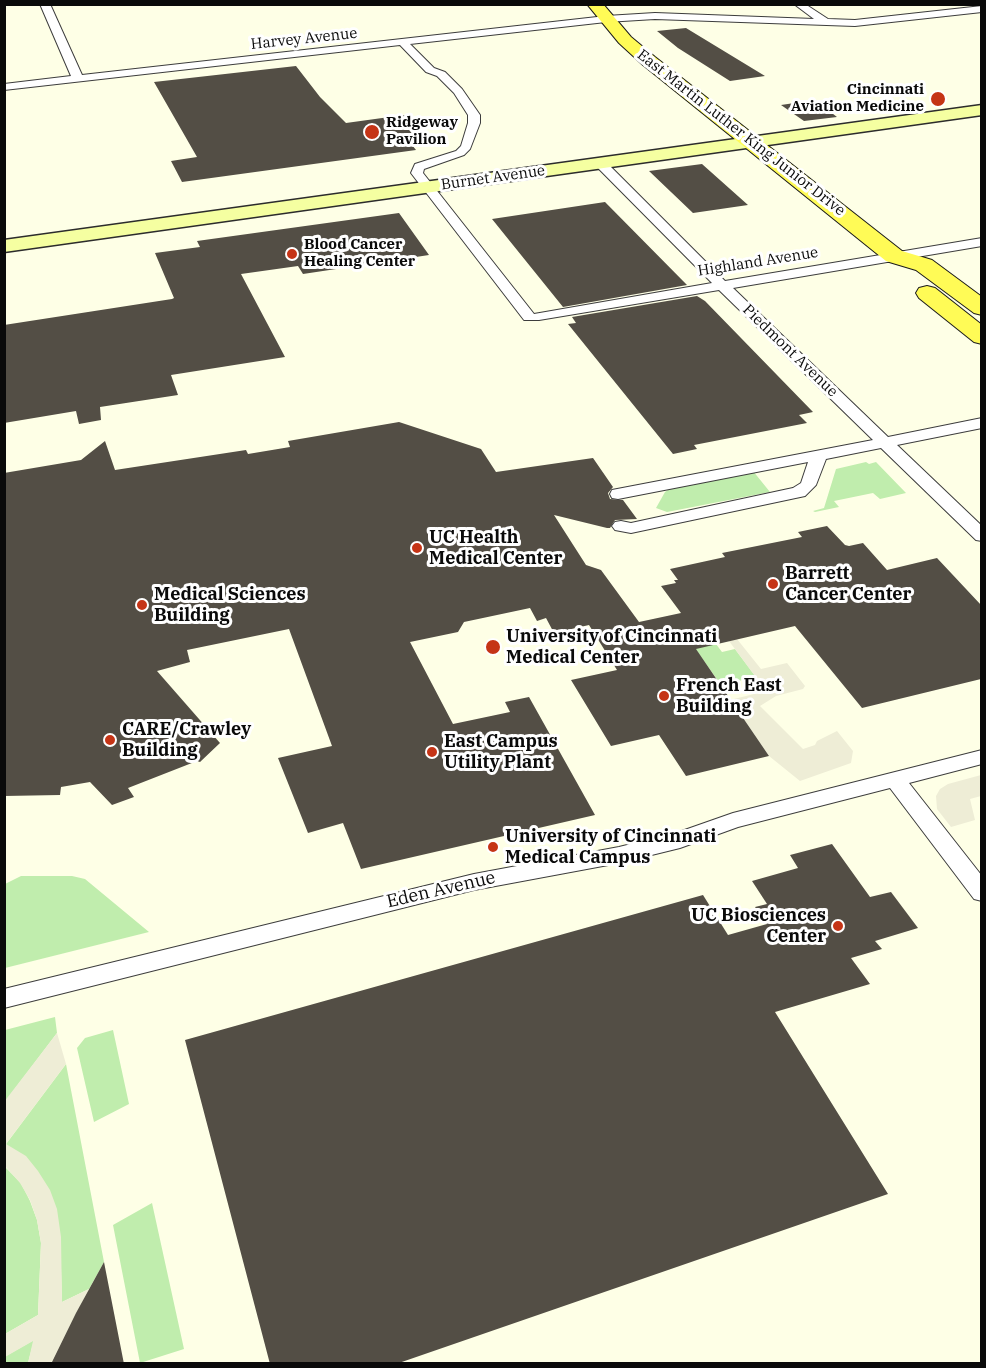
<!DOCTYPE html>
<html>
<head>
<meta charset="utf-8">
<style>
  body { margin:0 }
  #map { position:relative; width:986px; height:1368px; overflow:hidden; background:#feffe6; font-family:"IBM Plex Serif",serif }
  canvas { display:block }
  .frame { position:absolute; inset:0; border:6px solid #0a0a0a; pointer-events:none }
</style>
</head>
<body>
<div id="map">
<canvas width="986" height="1368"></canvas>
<div class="frame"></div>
</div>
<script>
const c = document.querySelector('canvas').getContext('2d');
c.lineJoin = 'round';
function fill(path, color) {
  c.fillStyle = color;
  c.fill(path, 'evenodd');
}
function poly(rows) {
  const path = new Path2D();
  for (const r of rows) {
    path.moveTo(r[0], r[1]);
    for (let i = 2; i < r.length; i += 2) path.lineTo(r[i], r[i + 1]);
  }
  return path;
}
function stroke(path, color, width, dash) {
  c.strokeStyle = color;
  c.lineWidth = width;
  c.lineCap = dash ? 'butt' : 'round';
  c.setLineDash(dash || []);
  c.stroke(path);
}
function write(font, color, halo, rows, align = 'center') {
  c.font = font + ' "IBM Plex Serif",serif';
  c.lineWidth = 6;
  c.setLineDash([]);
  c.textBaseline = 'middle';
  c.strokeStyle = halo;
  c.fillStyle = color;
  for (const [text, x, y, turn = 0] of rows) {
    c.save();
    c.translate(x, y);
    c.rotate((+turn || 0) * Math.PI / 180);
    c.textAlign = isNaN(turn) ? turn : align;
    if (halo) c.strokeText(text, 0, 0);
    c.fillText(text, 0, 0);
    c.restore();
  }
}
fill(poly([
  [866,462,869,464,876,462,906,493,880,499,873,493,834,501,839,507,815,512,813,511,824,508,836,469],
  [753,471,770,492,667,512,656,508,665,492,669,489],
  [713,640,722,652,735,649,756,677,721,685,692,644],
  [21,876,72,876,85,879,149,932,5,968,5,884],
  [55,1017,57,1033,5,1102,5,1030],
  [113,1030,129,1104,94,1122,77,1048,85,1038],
  [66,1064,104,1262,89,1289,62,1302,61,1268,6,1144],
  [4,1166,21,1183,30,1201,37,1220,41,1243,38,1315,5,1334],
  [152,1203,184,1349,140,1363,113,1225],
  [34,1340,28,1363,5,1363,4,1357]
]), '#c0edad');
fill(poly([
  [737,639,761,669,787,663,805,686,803,689,776,696,760,706,803,749,815,745,817,741,837,731,853,751,851,763,800,781,769,756,730,700,766,691,729,641],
  [981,775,981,796,970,799,975,820,951,827,937,809,936,796,940,789,948,784],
  [57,1033,66,1064,6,1144,26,1156,38,1171,50,1190,57,1209,61,1237,62,1302,89,1289,51,1363,28,1363,33,1341,5,1357,5,1334,38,1315,41,1243,37,1220,30,1200,20,1183,5,1166,4,1102]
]), '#eeedd6');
fill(poly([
  [686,28,765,76,730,81,678,48,657,31],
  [296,66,320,97,346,123,404,115,420,133,404,135,416,150,182,182,171,161,197,157,154,82],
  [815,100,837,117,804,121,781,105],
  [702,164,748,205,693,213,649,171],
  [605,202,687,285,563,307,492,219],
  [399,213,429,255,303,274,298,266,241,274,285,357,171,375,178,395,100,407,101,420,79,424,76,411,4,423,4,325,172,299,174,298,155,253,200,247,197,241],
  [697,296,705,301,813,412,799,415,807,423,694,445,697,449,673,454,568,324,576,323,572,317],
  [399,422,481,449,496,472,593,458,613,487,608,493,610,499,623,500,637,519,615,520,610,528,607,528,554,515,586,565,601,570,639,622,681,613,661,586,676,583,674,580,678,580,670,569,725,557,722,553,802,537,798,532,827,526,845,545,849,546,863,543,887,570,937,558,981,605,981,679,862,708,795,626,696,649,769,756,686,776,659,735,611,746,571,680,617,670,589,625,554,633,546,618,537,621,530,608,464,622,458,632,410,642,453,724,510,712,505,702,529,697,595,815,361,869,343,823,308,833,278,758,332,746,289,629,187,650,190,662,157,671,220,743,200,762,197,761,128,788,134,797,112,805,90,782,61,787,60,795,4,796,4,473,81,460,105,441,115,470,246,450,248,454,290,447,288,441],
  [832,844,870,897,891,892,918,928,875,941,882,949,851,958,870,984,775,1012,888,1194,396,1364,270,1364,185,1040,703,895,728,935,767,924,755,907,767,904,752,881,798,868,790,855],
  [104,1262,124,1364,51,1364,76,1313]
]), '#534e45');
const street = poly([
  [40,4,50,4,82,75,606,16,655,13,814,19,794,4,805,4,828,19,855,20,982,6,982,12,855,26,655,19,606,22,410,44,434,68,445,72,462,89,480,115,480,123,470,149,464,155,424,169,423,173,534,314,712,283,596,166,594,163,600,159,604,160,725,281,982,238,982,246,733,288,888,437,982,418,982,428,897,445,982,526,982,541,976,540,881,448,826,459,816,485,805,496,631,533,615,530,612,526,615,522,621,521,631,523,793,488,801,483,808,462,618,499,612,498,610,494,612,490,873,440,719,290,539,320,524,320,411,173,415,164,456,151,461,146,468,123,468,115,454,93,437,76,426,72,400,45,4,90,4,84,71,76,40,4],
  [982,750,982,764,909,783,982,876,982,901,974,899,890,788,738,827,680,848,619,863,474,890,4,1008,4,989,474,874,619,847,676,833,733,813,982,750]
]);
const secondary = poly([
  [982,105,982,115,4,252,4,240,982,105]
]);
const primary = poly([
  [587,4,603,4,631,37,655,57,902,251,932,260,982,297,982,315,974,313,916,270,886,261,643,65,619,43,587,4],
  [927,286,935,288,982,325,982,344,974,342,919,298,916,293,919,288,927,286]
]);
stroke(street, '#3d3d3d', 2);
stroke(secondary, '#2c2c2c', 3);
stroke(primary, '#1b1b1b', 2);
fill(street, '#fff');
fill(secondary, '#f5ffa1');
fill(primary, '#fffb56');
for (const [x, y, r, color] of [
  [938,99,8,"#c53416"],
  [372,132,8,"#c53416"],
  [292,254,6,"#c53416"],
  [417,548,6,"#c53416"],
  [773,584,6,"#c53416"],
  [142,605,6,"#c53416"],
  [493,647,8,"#c53416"],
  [664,696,6,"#c53416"],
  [110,740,6,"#c53416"],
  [432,752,6,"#c53416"],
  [493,847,6,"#c53416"],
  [838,926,6,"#c53416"]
]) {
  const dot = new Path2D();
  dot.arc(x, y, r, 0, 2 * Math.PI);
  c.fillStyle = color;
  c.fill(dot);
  stroke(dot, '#fff', 2);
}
write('15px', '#0a0a0a', '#fff', [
  ["Harvey Avenue",304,39,-6],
  ["East Martin Luther King Junior Drive",741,133,38],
  ["Burnet Avenue",493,178,-8],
  ["Highland Avenue",758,262,-9],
  ["Piedmont Avenue",790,351,44]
]);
write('bold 15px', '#0a0a0a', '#fff', [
  ["Cincinnati",924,90,"right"],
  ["Aviation Medicine",924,107,"right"],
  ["Ridgeway",386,123],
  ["Pavilion",386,140],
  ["Blood Cancer",304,245],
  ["Healing Center",304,262]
], 'left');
write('bold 18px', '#0a0a0a', '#fff', [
  ["UC Health",429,538],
  ["Medical Center",429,559],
  ["Barrett",785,574],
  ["Cancer Center",785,595],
  ["Medical Sciences",154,595],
  ["Building",154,616],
  ["University of Cincinnati",506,637],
  ["Medical Center",506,658],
  ["French East",676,686],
  ["Building",676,707],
  ["CARE/Crawley",122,730],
  ["Building",122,751],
  ["East Campus",444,742],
  ["Utility Plant",444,763],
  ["University of Cincinnati",505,837],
  ["Medical Campus",505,858],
  ["UC Biosciences",826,916,"right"],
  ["Center",826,937,"right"]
], 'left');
write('18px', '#0a0a0a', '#fff', [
  ["Eden Avenue",441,890,-13]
]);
</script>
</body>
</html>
